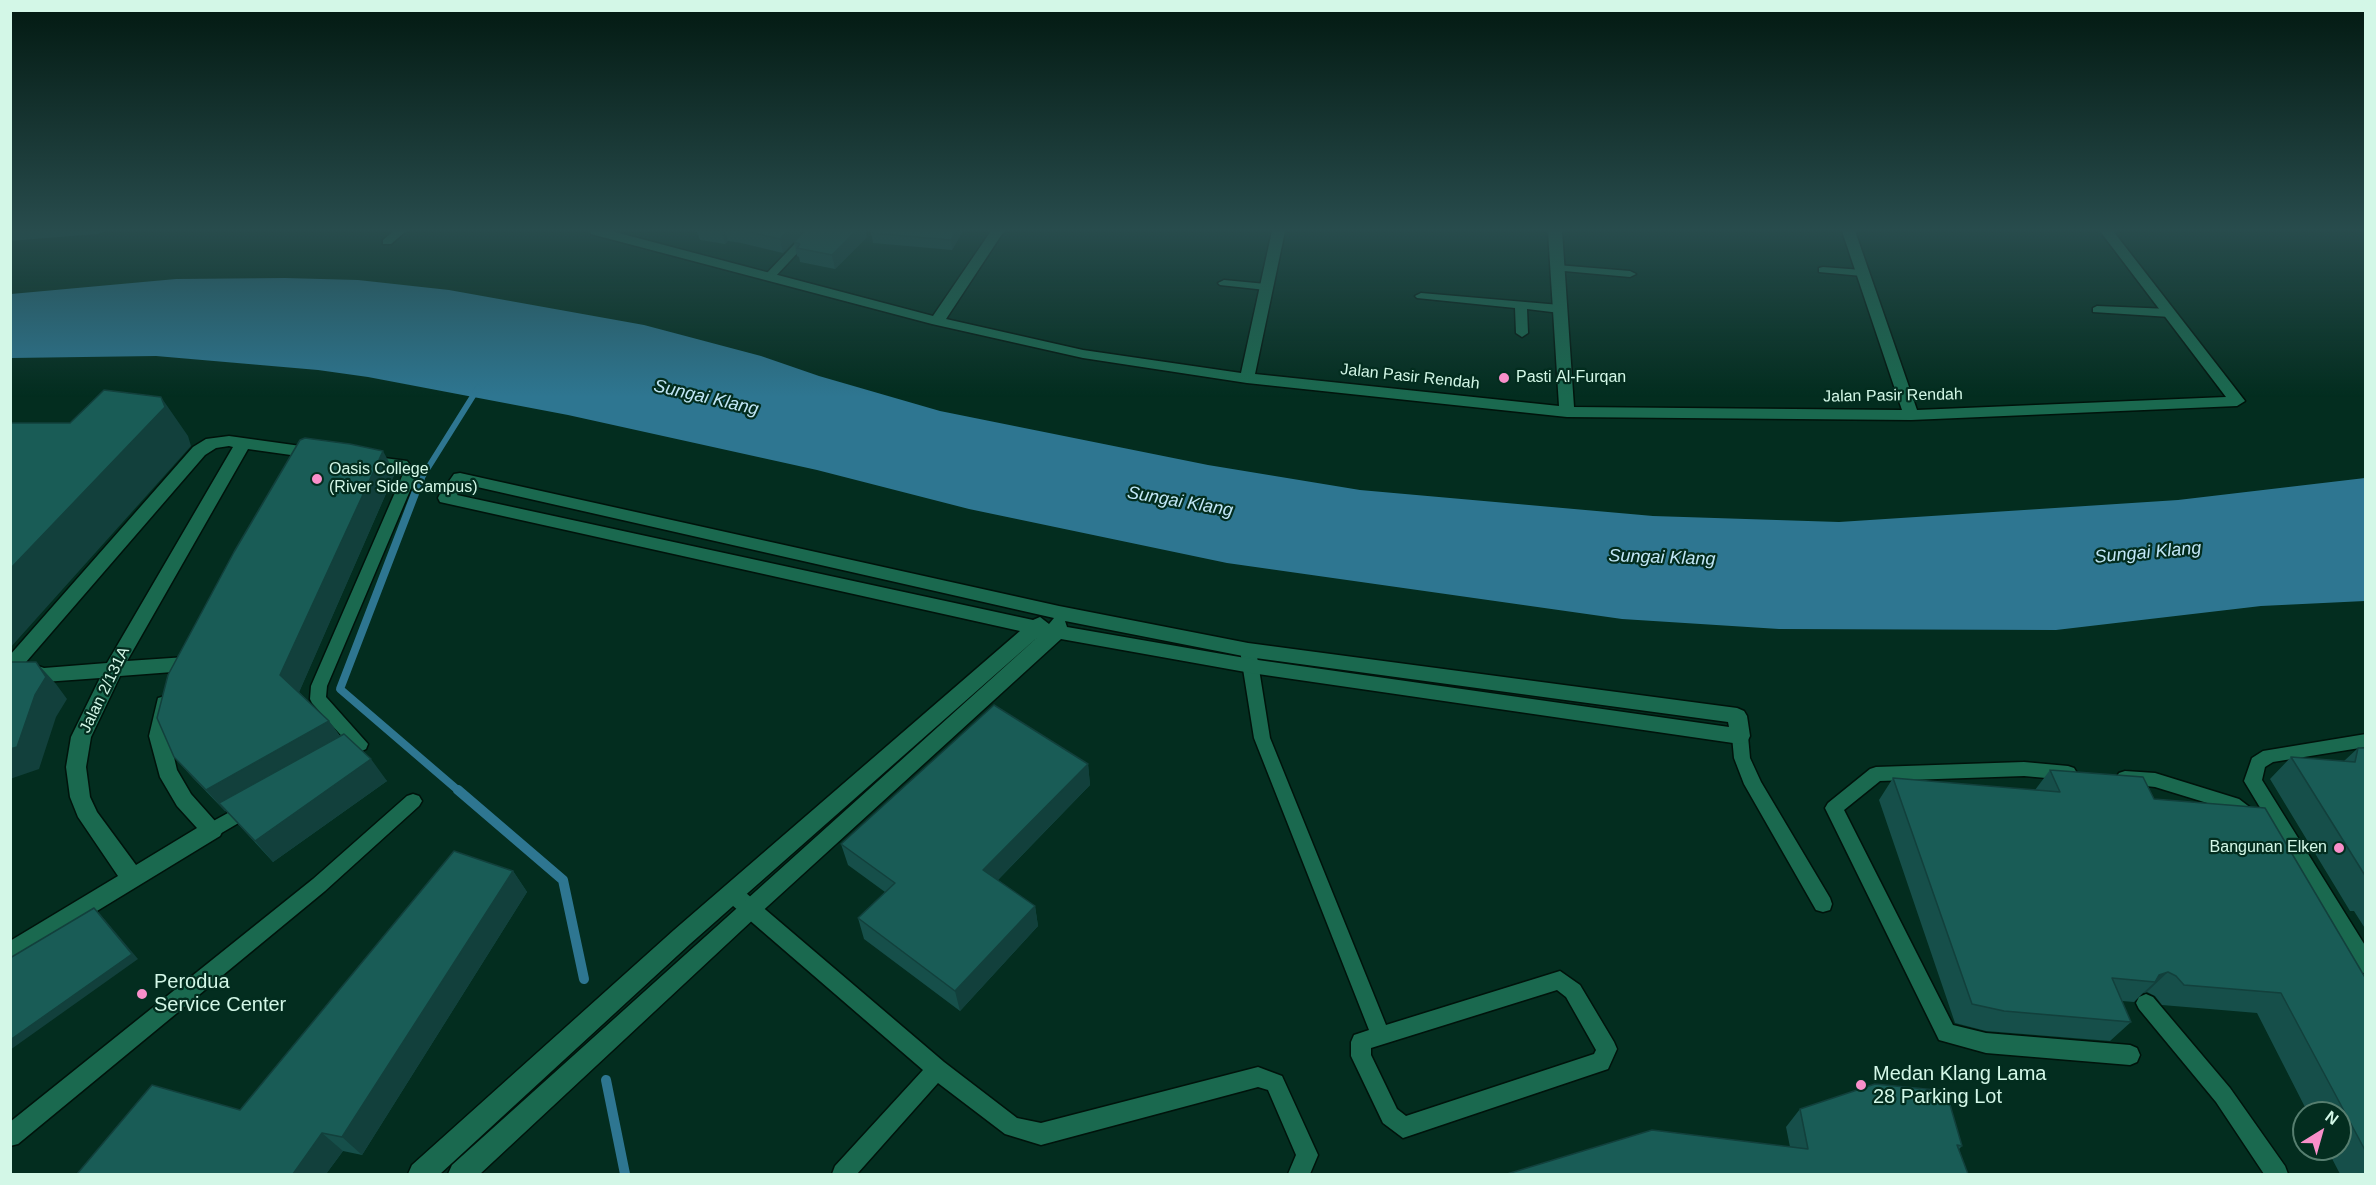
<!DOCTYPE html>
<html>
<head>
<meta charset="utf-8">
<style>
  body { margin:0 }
  #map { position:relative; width:2376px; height:1185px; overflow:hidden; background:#032d1f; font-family:Helvetica,sans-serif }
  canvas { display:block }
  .frame { position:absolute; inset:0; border:12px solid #d3f7e7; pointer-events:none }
  .north { position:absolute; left:2292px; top:1101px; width:60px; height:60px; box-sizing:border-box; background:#032d1f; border:2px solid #567e6f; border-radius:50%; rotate:37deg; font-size:16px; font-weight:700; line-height:24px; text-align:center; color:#d3f7e7 }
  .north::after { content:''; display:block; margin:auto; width:21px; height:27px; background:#f98fca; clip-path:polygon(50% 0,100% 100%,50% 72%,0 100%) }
</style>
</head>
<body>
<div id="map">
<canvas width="2376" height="1185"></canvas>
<div class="frame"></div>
<div class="north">N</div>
</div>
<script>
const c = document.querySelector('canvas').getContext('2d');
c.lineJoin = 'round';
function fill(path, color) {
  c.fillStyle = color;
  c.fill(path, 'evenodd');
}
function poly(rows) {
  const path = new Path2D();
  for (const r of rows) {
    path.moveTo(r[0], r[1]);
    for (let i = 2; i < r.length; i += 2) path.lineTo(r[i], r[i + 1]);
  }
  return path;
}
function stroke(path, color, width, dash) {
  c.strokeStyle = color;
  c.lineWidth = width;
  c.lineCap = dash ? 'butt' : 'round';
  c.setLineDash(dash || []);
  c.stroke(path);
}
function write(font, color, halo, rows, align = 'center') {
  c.font = font + ' Helvetica,sans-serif';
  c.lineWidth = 4.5;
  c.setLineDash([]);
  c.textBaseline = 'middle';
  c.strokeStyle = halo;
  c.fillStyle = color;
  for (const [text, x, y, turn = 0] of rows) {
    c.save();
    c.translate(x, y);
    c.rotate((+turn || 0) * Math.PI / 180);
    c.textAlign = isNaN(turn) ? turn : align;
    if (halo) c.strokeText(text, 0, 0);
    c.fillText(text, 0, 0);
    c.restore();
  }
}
fill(poly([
  [285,278,358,280,449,290,644,325,761,356,819,376,940,411,1208,465,1360,490,1653,516,1839,522,2178,500,2365,478,2365,601,2261,606,2056,630,1779,629,1622,619,1227,563,969,509,817,470,568,415,368,377,318,370,156,356,11,358,11,294,176,279]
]), '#2e7691');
stroke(poly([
  [421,479,478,388]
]), '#2e7691', 6);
stroke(poly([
  [421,478,340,689,460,792]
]), '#2e7691', 8);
stroke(poly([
  [458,790,563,880,584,979],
  [606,1080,625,1174]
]), '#2e7691', 10);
const lane = poly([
  [394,231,406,231,391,244,383,244,383,240,394,231],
  [807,231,818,231,774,278,766,278,766,274,807,231],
  [1557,265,1630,271,1636,274,1630,277,1553,270,1553,266,1557,265],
  [1823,267,1862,270,1868,273,1862,276,1819,272,1819,268,1823,267],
  [1224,280,1266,284,1272,287,1266,290,1220,285,1218,283,1224,280],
  [1421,293,1560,305,1566,309,1560,313,1527,309,1528,333,1522,337,1516,333,1515,308,1417,298,1415,296,1421,293],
  [2097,306,2170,309,2176,313,2170,317,2093,312,2093,308,2097,306],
  [369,456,407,461,417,474,327,686,326,697,368,744,366,749,339,763,333,761,331,756,333,751,348,743,312,703,310,699,311,686,403,474,398,468,364,463,362,460,369,456],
  [1248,644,1254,646,1256,650,1270,738,1386,1025,1560,971,1580,985,1614,1042,1617,1049,1608,1069,1403,1138,1383,1123,1351,1056,1351,1042,1354,1035,1369,1030,1254,738,1240,650,1242,646,1248,644],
  [1557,990,1566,997,1596,1050,1594,1054,1406,1116,1397,1109,1371,1055,1371,1048,1557,990],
  [1740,729,1746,731,1748,736,1750,758,1761,782,1830,898,1832,904,1830,910,1823,912,1816,910,1744,784,1734,758,1732,736,1734,731,1740,729],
  [2366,734,2366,747,2273,762,2265,767,2262,780,2366,947,2366,974,2359,971,2244,781,2252,758,2263,751,2366,734],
  [2024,762,2068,766,2074,768,2077,773,2074,778,2068,780,2024,776,1880,781,1844,810,1953,1025,1986,1033,2130,1045,2137,1048,2140,1055,2137,1062,2130,1065,1986,1053,1939,1040,1825,808,1828,803,1870,769,1876,767,2024,762],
  [2125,771,2155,773,2239,799,2256,812,2259,817,2256,822,2250,824,2227,809,2155,787,2119,783,2116,778,2119,773,2125,771],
  [413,794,419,796,422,801,419,806,325,891,18,1144,10,1146,10,1122,313,879,407,796,413,794],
  [248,802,254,804,257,809,254,814,218,835,212,837,206,835,203,830,206,825,248,802],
  [732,885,739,887,944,1062,1017,1118,1041,1123,1258,1067,1282,1076,1318,1155,1310,1174,1288,1174,1296,1155,1268,1090,1258,1087,1041,1145,1005,1134,938,1083,857,1174,832,1174,835,1166,923,1070,725,899,723,893,725,887,732,885],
  [2146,994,2153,997,2230,1088,2285,1166,2288,1174,2264,1174,2216,1102,2139,1009,2136,1003,2139,997,2146,994]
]);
const street = poly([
  [590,231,611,231,933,316,991,231,1004,231,946,319,1083,350,1241,373,1272,231,1285,231,1255,374,1559,406,1548,231,1562,231,1574,407,1902,410,1842,231,1855,231,1917,410,2226,397,2100,231,2113,231,2245,401,2237,406,1911,420,1567,417,1247,383,1083,358,932,324,591,234,590,231],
  [229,436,308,447,316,452,309,464,303,465,295,460,298,456,248,449,127,661,186,657,193,659,195,664,193,669,186,671,120,676,91,737,86,767,90,797,97,812,136,865,197,828,177,806,160,777,149,736,158,698,165,696,172,698,175,703,169,736,177,770,191,794,223,830,220,836,10,964,10,941,118,876,78,817,70,797,66,767,71,737,100,678,44,682,10,671,10,655,193,447,206,439,229,436],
  [229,446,233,447,107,663,44,668,26,662,205,455,216,448,229,446],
  [460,473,1059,606,1248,643,1737,708,1744,711,1747,716,1750,736,1747,742,1740,744,1251,673,1061,639,757,916,480,1174,448,1174,452,1165,1040,635,690,944,440,1174,408,1174,412,1165,674,930,1020,631,440,502,438,498,440,494,454,474,460,473],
  [464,484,1054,618,1049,624,1040,617,1033,620,457,495,464,484],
  [1065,621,1248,657,1728,722,1729,727,1251,659,1067,627,1065,621]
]);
stroke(lane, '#00130b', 3);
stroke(street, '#00130b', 3);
fill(lane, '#1a694f');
fill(street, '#1a694f');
fill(poly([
  [10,231,105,231,98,234,10,241],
  [693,231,804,231,783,253,741,243,728,241,725,244,700,240,697,232],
  [872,231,963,231,952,250,873,243,871,233],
  [867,237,835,269,800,262,799,257,797,256,794,242],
  [395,473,299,692,329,721,340,736,387,781,273,862,226,811,225,811,193,778,174,757],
  [2358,748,2366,748,2366,930,2354,911,2350,911,2270,779,2291,757,2344,761],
  [1088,764,1090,785,998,880,1035,906,1038,926,960,1011,864,939,858,918,885,892,848,865,841,844],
  [2050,770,2154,799,2366,979,2366,1174,2340,1174,2327,1149,2340,1149,2340,1113,2308,1113,2257,1013,2162,1005,2155,996,2147,992,2143,993,2134,1002,2122,1001,2131,1022,2110,1041,1986,1031,1955,1023,1879,800,1893,778,2035,790],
  [513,871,527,892,362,1155,343,1151,326,1174,77,1174,240,1110],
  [1800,1109,1962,1146,1959,1149,1968,1174,1790,1147,1786,1127]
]), '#164f4a');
fill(poly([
  [722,231,725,231,728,241,725,244],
  [787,231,804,231,783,253,780,239],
  [856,231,866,231,867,237,835,269,832,255],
  [956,231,963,231,952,250,951,240],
  [161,397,188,436,191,446,10,648,10,569],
  [383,451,395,473,297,697,280,675],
  [36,662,56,684,67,699,56,717,39,769,10,779,10,749],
  [329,721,344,742,225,811,206,790],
  [371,759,387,781,273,862,255,841],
  [1088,764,1090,785,987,891,983,870],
  [513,871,527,892,362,1155,342,1137],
  [1035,906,1038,926,960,1011,955,991],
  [94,908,100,914,138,959,10,1050,10,1040],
  [2168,972,2147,992,2143,993,2155,982,2159,975],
  [322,1133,343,1151,326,1174,293,1174]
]), '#12403c');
const building = poly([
  [746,231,787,231,780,239,746,231],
  [805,231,856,231,832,255,797,248,800,244,794,242,805,231],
  [872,231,956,231,951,240,871,233,872,231],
  [104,390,161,397,165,407,10,569,10,423,70,423,104,390],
  [305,438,350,444,383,451,280,675,329,721,206,790,174,757,157,718,168,675,234,552,300,440,305,438],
  [10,662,36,662,46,677,35,695,17,747,10,749,10,662],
  [994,705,1088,764,983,870,1035,906,955,991,858,918,895,883,841,844,994,705],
  [344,734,371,759,255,841,219,803,344,734],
  [2358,748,2366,748,2366,877,2291,757,2355,762,2358,748],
  [2050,770,2143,777,2154,799,2265,808,2366,979,2366,1152,2281,993,2184,985,2176,976,2168,972,2159,975,2155,982,2112,978,2131,1022,2004,1011,1972,1004,1893,778,2060,792,2050,770],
  [454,851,513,871,342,1137,322,1133,293,1174,77,1174,152,1085,240,1110,454,851],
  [94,908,132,954,10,1040,10,958,94,908],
  [1875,1084,1946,1091,1962,1146,1957,1145,1968,1174,1507,1174,1652,1130,1808,1149,1800,1109,1875,1084]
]);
fill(building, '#195c56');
stroke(building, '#12403c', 1.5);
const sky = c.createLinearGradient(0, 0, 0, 397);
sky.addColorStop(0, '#021911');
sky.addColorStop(0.58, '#284c4d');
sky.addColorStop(1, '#284c4d00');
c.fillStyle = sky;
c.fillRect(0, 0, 2376, 397);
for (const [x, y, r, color] of [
  [1504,378,6,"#f98fca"],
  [317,479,6,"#f98fca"],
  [2339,848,6,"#f98fca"],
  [142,994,6,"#f98fca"],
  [1861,1085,6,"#f98fca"]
]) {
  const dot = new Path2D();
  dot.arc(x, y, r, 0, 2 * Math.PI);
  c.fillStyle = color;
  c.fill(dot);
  stroke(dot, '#032d1f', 2);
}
write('16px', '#d3f7e7', '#032d1f', [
  ["Jalan Pasir Rendah",1410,377,6],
  ["Jalan Pasir Rendah",1893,396,-1],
  ["Jalan 2/131A",105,690,-64]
]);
write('16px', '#d3f7e7', '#032d1f', [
  ["Pasti Al-Furqan",1516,378],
  ["Oasis College",329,470],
  ["(River Side Campus)",329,488],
  ["Bangunan Elken",2327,848,"right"]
], 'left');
write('italic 18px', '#c2e7f7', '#032d1f', [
  ["Sungai Klang",706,398,13],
  ["Sungai Klang",1180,502,10],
  ["Sungai Klang",2148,553,-5],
  ["Sungai Klang",1662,558,2]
]);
write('20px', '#d3f7e7', '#032d1f', [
  ["Perodua",154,982],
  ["Service Center",154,1005],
  ["Medan Klang Lama",1873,1074],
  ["28 Parking Lot",1873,1097]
], 'left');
</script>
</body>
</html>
